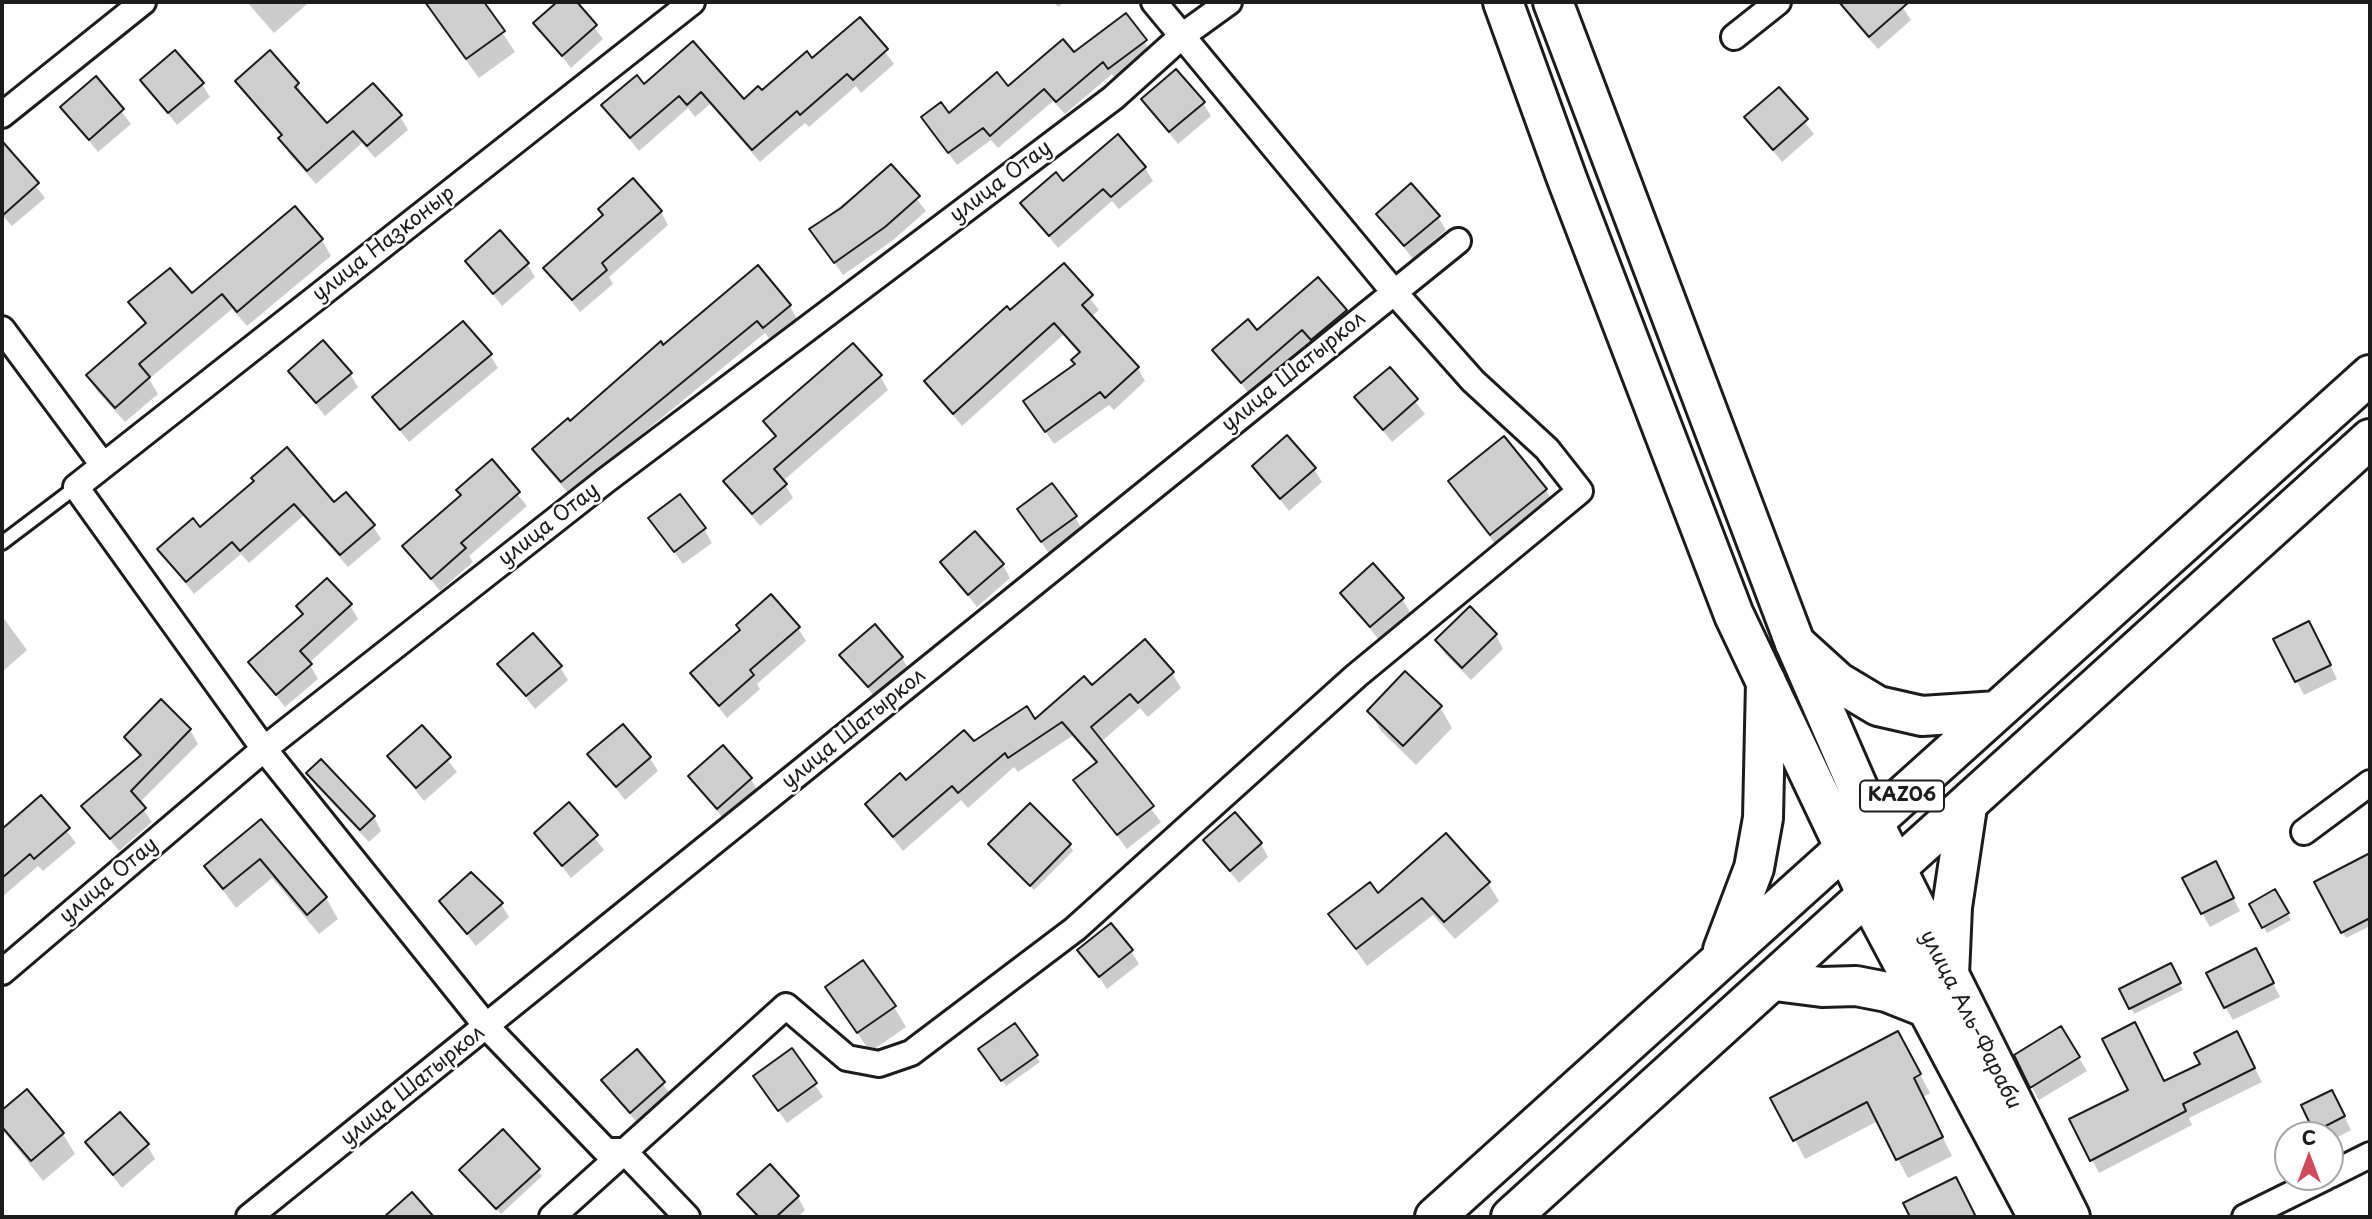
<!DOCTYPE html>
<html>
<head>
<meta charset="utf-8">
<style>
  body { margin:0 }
  #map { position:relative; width:2372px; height:1219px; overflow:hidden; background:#fff; font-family:"Playpen Sans",sans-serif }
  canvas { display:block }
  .frame { position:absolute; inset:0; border:4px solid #1c1c1c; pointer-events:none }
  .north { position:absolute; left:2274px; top:1121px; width:70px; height:70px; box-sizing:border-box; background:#fff; border:2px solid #a4a4a4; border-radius:50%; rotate:0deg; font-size:19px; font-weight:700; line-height:28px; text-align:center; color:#1c1c1c }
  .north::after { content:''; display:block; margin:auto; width:24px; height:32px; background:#d1495b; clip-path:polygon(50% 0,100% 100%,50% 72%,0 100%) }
</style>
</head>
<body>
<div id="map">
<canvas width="2372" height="1219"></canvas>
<div class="frame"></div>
<div class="north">С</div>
</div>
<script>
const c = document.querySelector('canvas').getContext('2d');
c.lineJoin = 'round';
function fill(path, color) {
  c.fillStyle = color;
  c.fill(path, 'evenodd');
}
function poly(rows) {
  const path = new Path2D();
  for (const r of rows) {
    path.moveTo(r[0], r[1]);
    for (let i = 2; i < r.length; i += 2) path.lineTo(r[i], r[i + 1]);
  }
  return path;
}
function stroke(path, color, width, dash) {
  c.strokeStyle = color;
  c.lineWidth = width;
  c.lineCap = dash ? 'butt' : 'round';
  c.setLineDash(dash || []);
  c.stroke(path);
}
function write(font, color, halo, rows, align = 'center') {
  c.font = font + ' "Playpen Sans",sans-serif';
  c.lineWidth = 5;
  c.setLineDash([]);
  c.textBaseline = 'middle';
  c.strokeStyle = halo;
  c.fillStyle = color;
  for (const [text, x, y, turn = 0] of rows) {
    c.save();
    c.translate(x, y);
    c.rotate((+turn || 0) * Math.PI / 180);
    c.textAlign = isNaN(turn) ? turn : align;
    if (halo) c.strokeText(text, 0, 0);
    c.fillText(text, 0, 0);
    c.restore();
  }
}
fill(poly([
  [247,2,305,2,307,4,274,33],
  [432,2,482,2,515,52,479,78,440,25,429,4],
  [560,2,575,2,603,39,571,68,535,23],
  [1054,2,1065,2,1058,7],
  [1845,2,1899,2,1911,20,1878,49,1850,17,1843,4],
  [1126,16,1153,55,1117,81,1112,74,1065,114,1053,101,998,148,991,140,957,165,923,118,949,116,1008,88,1074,54],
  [860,19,894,64,861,93,856,86,809,127,805,123,760,162,710,104,695,117,688,108,639,151,603,106,644,86,693,44,743,101,812,60],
  [96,79,131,124,98,152,63,108],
  [142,81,202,84,210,97,177,125],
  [237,81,298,84,303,99,326,125,400,116,408,130,375,158,362,143,316,184,288,152,282,137],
  [1779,89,1814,134,1782,162,1746,117],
  [1143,100,1203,103,1211,116,1178,144],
  [10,153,45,198,12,226,2,215,2,160],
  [891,166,926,211,892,241,843,275,811,229],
  [1145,168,1153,181,1119,209,1112,201,1058,248,1023,204,1063,184],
  [661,212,668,225,609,277,613,284,580,312,545,268],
  [1378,214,1438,217,1446,230,1413,259],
  [322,240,331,256,247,326,232,309,149,379,158,394,125,422,97,391,88,376,146,325,131,302,191,296],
  [467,261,527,264,535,277,502,306],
  [1064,265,1099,310,1091,317,1138,368,1145,381,1114,410,1109,405,1054,444,1033,414,1076,365,1080,355,1063,335,962,426,926,382],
  [790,306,797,319,771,341,765,333,569,494,542,463,534,450,663,347],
  [1345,311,1353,325,1320,353,1311,342,1250,395,1215,350,1257,333],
  [490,355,498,368,409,442,374,398],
  [1389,369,1425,414,1392,442,1357,398],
  [290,371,350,374,358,387,325,416],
  [880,376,888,390,783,481,793,498,760,526,725,482,776,438,765,421],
  [1504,439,1546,490,1557,511,1503,554,1462,502,1450,482],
  [491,462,527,506,469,556,473,562,440,591,405,546,462,496],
  [1254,466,1314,469,1322,482,1289,511],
  [255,482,334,505,373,526,381,539,348,567,303,516,249,563,241,554,194,594,159,549,200,530],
  [1019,510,1075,517,1083,531,1050,555],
  [650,518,704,529,712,543,683,564],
  [942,562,1003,565,1010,578,977,607],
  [1342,593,1402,599,1410,612,1379,640],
  [350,605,358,619,309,663,318,679,285,707,250,662,304,616,298,606],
  [1470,609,1496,635,1503,649,1471,680,1445,654,1437,641],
  [2,616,27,650,2,672],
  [798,628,806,641,757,684,760,689,727,718,692,673],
  [2316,637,2337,679,2304,695,2276,640],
  [842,655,902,658,910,671,877,700],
  [500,664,560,667,568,680,535,709],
  [1172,673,1181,688,1148,717,1140,708,1101,742,1161,822,1127,849,1076,781,1097,764,1072,736,1018,772,1014,767,968,808,961,800,903,851,867,805,973,743,1035,721,1092,687],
  [161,702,190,730,198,744,139,803,152,822,119,851,84,806,140,758,126,738],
  [1440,707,1452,728,1416,765,1381,731,1369,711],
  [422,727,457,772,424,801,389,756],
  [590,755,650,758,658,771,625,800],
  [321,761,374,817,381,831,369,842,316,786,308,773],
  [690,776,751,779,758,792,725,821],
  [41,798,76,843,43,871,38,866,2,897,2,832],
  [569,805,604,850,571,878,536,833],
  [261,821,326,898,338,919,319,934,272,878,236,908,206,867],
  [1205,841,1261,844,1268,857,1239,883],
  [990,844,1070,845,1073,851,1034,890],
  [2367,857,2370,862,2370,926,2346,938,2317,882],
  [2222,877,2240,911,2210,927,2202,913],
  [1488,883,1499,901,1455,939,1433,915,1367,966,1330,914,1378,895],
  [2275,891,2291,920,2267,933,2251,904],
  [441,901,501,904,509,917,476,946],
  [1080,950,1131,951,1139,964,1107,989],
  [2263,963,2280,997,2233,1020,2225,1007],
  [2170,965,2183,990,2134,1014,2121,990],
  [827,987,894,1007,906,1027,870,1052],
  [1014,1025,1040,1062,1006,1086,984,1055],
  [2061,1029,2087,1071,2039,1100,2032,1087],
  [2244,1047,2262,1082,2189,1118,2192,1125,2099,1173,2072,1120,2164,1083],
  [792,1050,823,1097,787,1123,763,1089],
  [637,1052,672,1096,639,1125,603,1081],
  [1908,1052,1930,1093,1923,1097,1952,1156,1908,1178,1878,1121,1805,1159,1773,1098],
  [27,1091,63,1134,75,1154,43,1181,2,1129,2,1112],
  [2303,1106,2339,1106,2351,1130,2330,1141,2330,1135,2318,1135],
  [503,1132,542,1176,501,1214,465,1176],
  [87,1143,147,1145,155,1159,122,1188],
  [740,1194,798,1197,805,1210,798,1217,756,1217]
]), '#0003');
const building = poly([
  [425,2,484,2,505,31,466,59,425,2],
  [557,2,577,2,597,25,562,56,533,23,557,2],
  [1839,2,1909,2,1869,37,1839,2],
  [1126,13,1147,40,1108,69,1103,62,1056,102,1044,89,990,136,983,128,948,153,921,117,941,102,949,113,997,72,1008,86,1063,39,1074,52,1126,13],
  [860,17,888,49,853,80,847,74,800,115,797,111,752,150,701,92,687,105,679,96,630,138,601,105,637,75,644,84,693,41,744,99,758,86,762,90,807,51,812,58,860,17],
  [175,50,204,83,168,113,140,80,175,50],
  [270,50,299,83,295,87,327,123,373,83,402,115,367,146,353,131,307,171,278,138,282,135,235,81,270,50],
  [1176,69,1205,102,1169,132,1141,99,1176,69],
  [96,76,124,109,89,140,60,107,96,76],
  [1779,87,1808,119,1773,150,1744,117,1779,87],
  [1118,134,1146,167,1111,197,1103,189,1049,236,1020,203,1056,172,1063,181,1118,134],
  [2,141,39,183,2,216,2,141],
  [891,164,920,196,885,227,834,263,809,229,841,208,891,164],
  [633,178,662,211,602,263,607,270,572,300,543,268,603,215,598,209,633,178],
  [1411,183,1440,216,1404,246,1376,214,1411,183],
  [295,206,323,239,237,312,222,294,139,364,150,377,115,408,86,375,146,323,128,302,170,268,192,293,295,206],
  [500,230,529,263,493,294,465,261,500,230],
  [1064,263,1093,295,1082,305,1139,367,1105,398,1100,392,1045,432,1023,401,1075,364,1071,360,1080,352,1054,323,953,414,924,381,1007,306,1010,310,1064,263],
  [758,265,791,305,763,328,757,321,561,482,532,449,568,418,570,421,661,341,663,345,758,265],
  [1318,277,1347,310,1311,340,1302,330,1241,383,1212,350,1248,319,1257,330,1318,277],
  [463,321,492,354,400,430,372,397,463,321],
  [323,340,352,373,316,403,288,371,323,340],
  [853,343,882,375,774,469,787,484,752,514,723,481,776,436,763,421,853,343],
  [1390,367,1418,399,1383,430,1354,397,1390,367],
  [1287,435,1316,468,1280,499,1252,466,1287,435],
  [1504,436,1547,489,1490,535,1448,481,1504,436],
  [287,447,334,502,346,492,375,525,340,555,294,504,240,551,232,542,186,582,157,549,193,518,200,527,254,481,251,478,287,447],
  [492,459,520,492,461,543,466,548,431,579,402,546,461,495,456,490,492,459],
  [1052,483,1077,516,1041,542,1017,509,1052,483],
  [680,494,706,528,674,552,648,518,680,494],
  [975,531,1004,564,968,595,940,562,975,531],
  [1373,563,1404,598,1370,627,1340,593,1373,563],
  [327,578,352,604,300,651,312,664,276,695,248,662,303,614,296,606,327,578],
  [771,594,800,627,750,670,754,675,719,706,690,673,740,630,736,625,771,594],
  [1470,606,1497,634,1462,668,1435,640,1470,606],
  [2309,621,2331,665,2295,682,2273,639,2309,621],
  [875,624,903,657,868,687,839,655,875,624],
  [533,633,562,666,526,696,497,664,533,633],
  [1145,639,1174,672,1138,703,1130,694,1091,727,1154,806,1117,835,1073,780,1097,762,1062,722,1008,758,1005,753,958,793,952,786,893,837,865,804,900,773,906,780,964,730,974,741,1027,706,1035,719,1084,676,1092,685,1145,639],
  [1405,671,1442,706,1403,746,1367,711,1405,671],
  [161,699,191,729,131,791,146,808,110,839,81,806,141,755,124,737,161,699],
  [623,724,651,757,616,787,587,754,623,724],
  [422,725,451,757,416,788,387,756,422,725],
  [723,745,752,778,717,809,688,776,723,745],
  [321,759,375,816,360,830,306,773,321,759],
  [41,795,70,828,34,859,30,854,2,878,2,829,41,795],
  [569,802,598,835,562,866,534,833,569,802],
  [1030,803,1071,844,1030,886,988,844,1030,803],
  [1235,812,1262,843,1230,871,1203,840,1235,812],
  [261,819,327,897,307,915,260,859,223,889,204,866,261,819],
  [1446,833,1490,882,1444,922,1422,898,1356,949,1328,914,1370,882,1378,893,1446,833],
  [2370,853,2370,918,2341,933,2314,882,2370,853],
  [2216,861,2234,898,2201,914,2182,878,2216,861],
  [471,872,503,903,467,934,439,901,471,872],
  [2275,889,2289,913,2262,928,2249,904,2275,889],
  [1111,923,1133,950,1099,977,1077,950,1111,923],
  [2256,948,2274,983,2224,1008,2206,973,2256,948],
  [863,960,896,1006,857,1033,825,987,863,960],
  [2171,963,2181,983,2129,1009,2119,989,2171,963],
  [2135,1022,2164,1081,2200,1064,2194,1053,2237,1031,2255,1068,2183,1104,2186,1111,2090,1161,2069,1119,2128,1090,2102,1039,2135,1022],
  [1015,1023,1038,1055,1001,1081,978,1049,1015,1023],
  [2061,1026,2080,1057,2030,1088,2014,1055,2061,1026],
  [1898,1031,1921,1074,1914,1078,1943,1137,1896,1160,1867,1102,1793,1141,1770,1098,1898,1031],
  [792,1048,817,1083,778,1111,753,1076,792,1048],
  [637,1049,665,1082,630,1113,601,1080,637,1049],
  [27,1089,64,1133,31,1161,2,1127,2,1110,27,1089],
  [2332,1090,2345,1116,2314,1132,2301,1105,2332,1090],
  [120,1112,149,1144,113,1175,85,1142,120,1112],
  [503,1129,540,1169,496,1209,459,1170,503,1129],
  [770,1164,799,1196,776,1217,759,1217,737,1194,770,1164],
  [1956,1177,1976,1217,1910,1217,1903,1203,1956,1177],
  [412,1192,434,1217,384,1217,412,1192]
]);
fill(building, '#cecece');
stroke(building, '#1c1c1c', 2);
const lane = poly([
  [2,543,76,487]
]);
const street = poly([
  [1734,37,1778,2],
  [2,115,143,2],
  [2,329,103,465],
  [2304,832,2370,783],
  [2,972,264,749,605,481,1113,98,1182,36,1229,2],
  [2330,1175,2370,1155],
  [249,1217,1458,241],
  [552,1217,786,1006,847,1058,879,1064,911,1053,1075,929,1356,676,1580,491,1547,449,1473,381,1394,292,1154,2],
  [687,1217,624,1151,606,1151,487,1027,264,749,76,487,692,2],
  [2245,1217,2326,1177]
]);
const primary = poly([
  [1503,2,1567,179,1734,615,1868,897,2038,1217],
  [1553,2,1795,643,1873,822,2070,1217],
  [1949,975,1952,907,1967,807],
  [1775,981,1822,987,1856,986,1887,992,1930,1009]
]);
const highway = poly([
  [1795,643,1838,682,1878,706,1922,716,1997,711],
  [1723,950,1754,868,1763,818,1766,682],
  [1435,1217,2370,375],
  [1511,1217,2370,439]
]);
stroke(lane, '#1c1c1c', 18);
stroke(street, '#1c1c1c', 30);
stroke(primary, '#1c1c1c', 44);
stroke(highway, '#1c1c1c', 44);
stroke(lane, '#fff', 12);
stroke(street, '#fff', 24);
stroke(primary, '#fff', 38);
stroke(highway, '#fff', 38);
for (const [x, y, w] of [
  [1902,796,84]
]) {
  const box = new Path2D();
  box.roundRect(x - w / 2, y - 15.5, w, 31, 5);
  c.fillStyle = '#fff';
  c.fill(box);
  stroke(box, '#1c1c1c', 2);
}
write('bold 19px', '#1c1c1c', null, [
  ["KАZ06",1902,796]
]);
write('21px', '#1c1c1c', '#fff', [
  ["улица Отау",1001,182,-37],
  ["улица Назконыр",384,244,-38],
  ["улица Шатыркол",1294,372,-39],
  ["улица Отау",549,525,-38],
  ["улица Шатыркол",854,729,-39],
  ["улица Отау",109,881,-40],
  ["улица Аль-Фараби",1970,1020,63],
  ["улица Шатыркол",413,1086,-39]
]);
</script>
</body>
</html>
